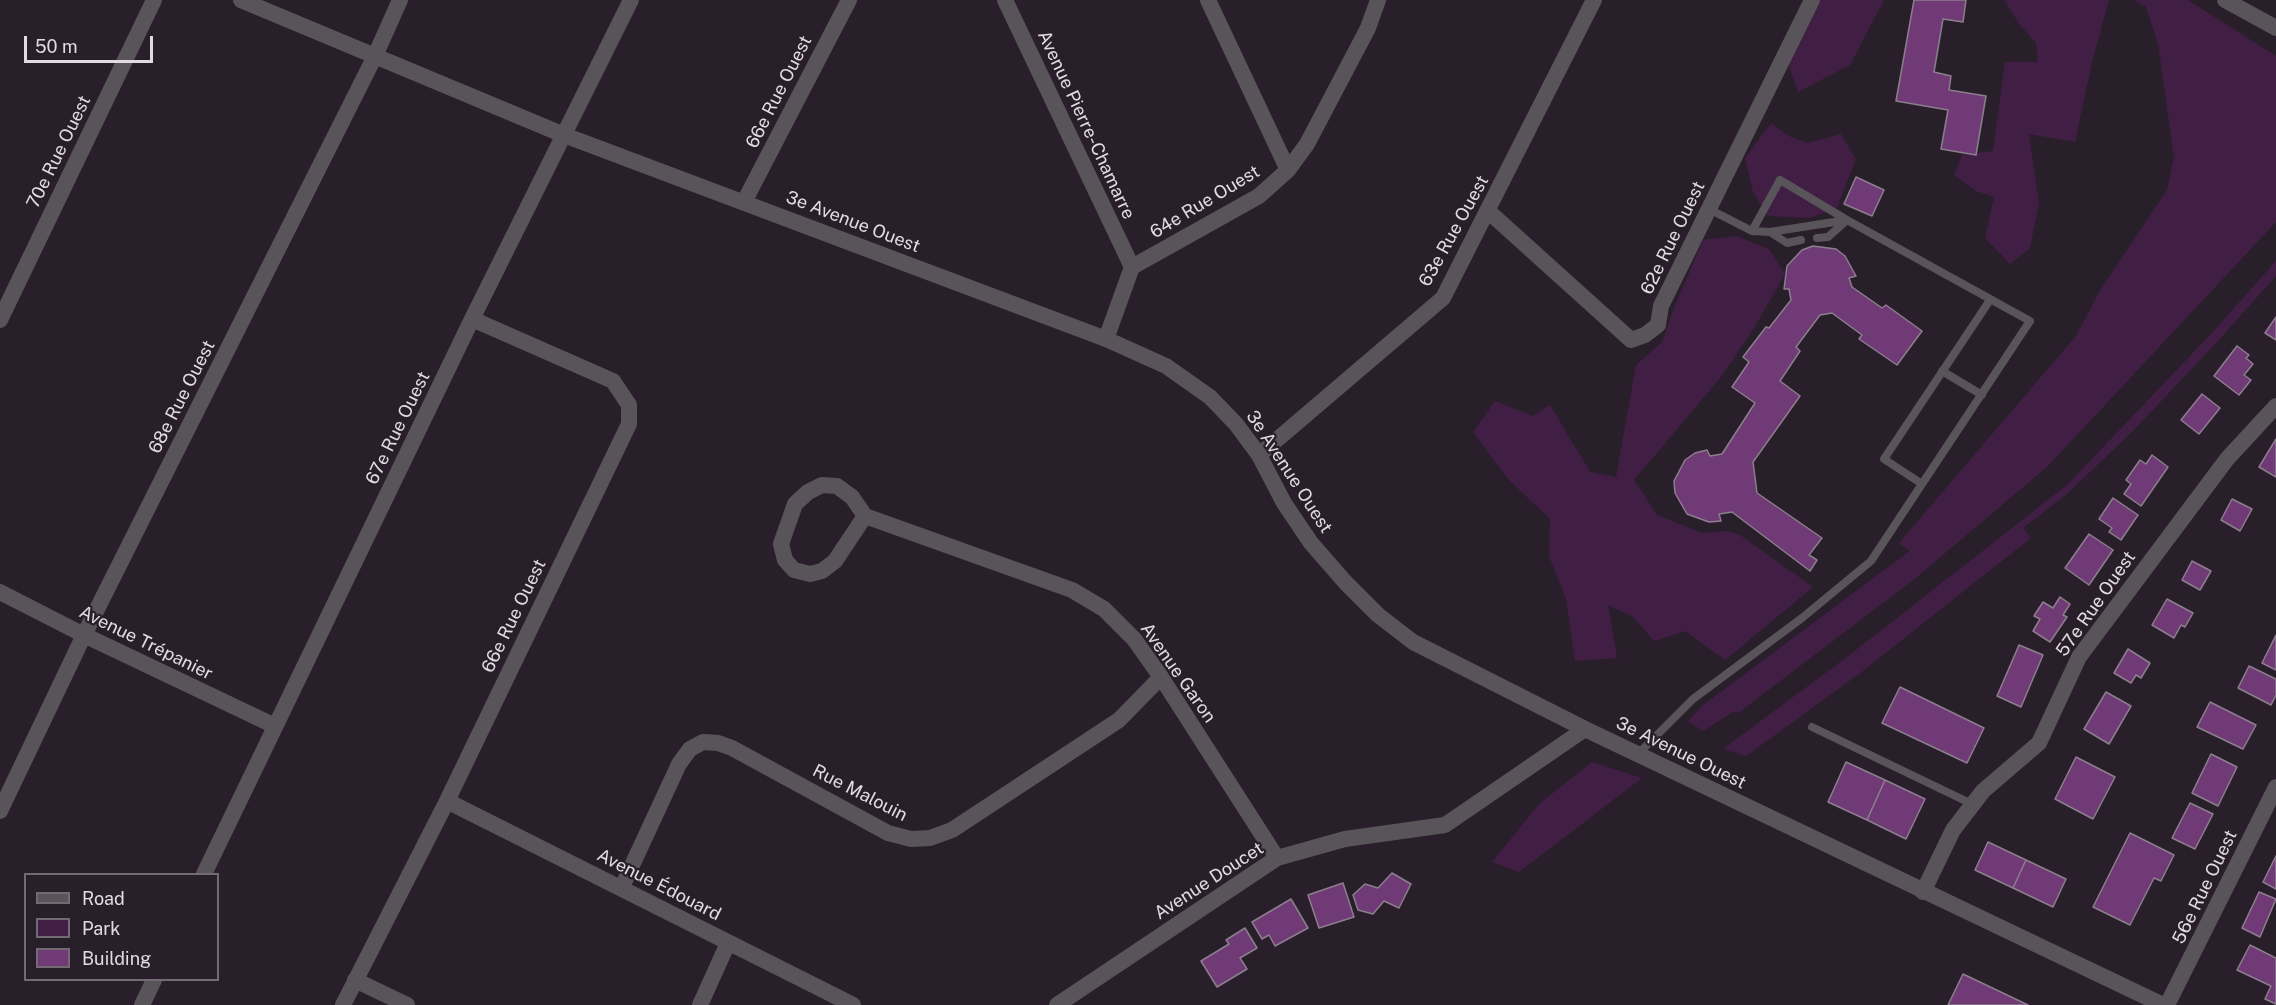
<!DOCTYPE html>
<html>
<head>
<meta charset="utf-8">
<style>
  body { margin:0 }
  #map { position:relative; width:2276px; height:1005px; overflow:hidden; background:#291f2a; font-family:"Public Sans",sans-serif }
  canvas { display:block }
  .legend { position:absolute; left:24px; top:873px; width:195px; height:108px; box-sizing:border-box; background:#291f2a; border:2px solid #736a74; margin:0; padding:8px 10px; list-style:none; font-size:18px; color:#e2dbe2 }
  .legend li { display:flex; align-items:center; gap:12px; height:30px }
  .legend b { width:30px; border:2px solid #736a74 }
  .scale { position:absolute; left:24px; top:36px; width:129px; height:27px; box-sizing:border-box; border:3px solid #e2dbe2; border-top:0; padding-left:8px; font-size:18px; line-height:21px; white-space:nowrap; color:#e2dbe2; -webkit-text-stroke:4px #291f2a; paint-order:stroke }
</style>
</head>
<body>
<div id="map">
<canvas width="2276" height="1005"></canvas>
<ul class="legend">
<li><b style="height:8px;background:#59545a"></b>Road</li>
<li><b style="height:16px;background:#411f45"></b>Park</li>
<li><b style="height:16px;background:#6f3a75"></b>Building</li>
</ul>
<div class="scale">50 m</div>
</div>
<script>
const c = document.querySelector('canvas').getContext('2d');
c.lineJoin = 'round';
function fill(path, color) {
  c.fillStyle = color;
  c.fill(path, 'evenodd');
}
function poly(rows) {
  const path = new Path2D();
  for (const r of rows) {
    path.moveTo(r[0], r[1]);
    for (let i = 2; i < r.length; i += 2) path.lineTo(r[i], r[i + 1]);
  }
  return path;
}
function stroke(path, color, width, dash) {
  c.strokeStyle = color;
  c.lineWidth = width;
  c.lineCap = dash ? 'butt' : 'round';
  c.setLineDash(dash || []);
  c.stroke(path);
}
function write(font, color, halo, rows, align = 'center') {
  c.font = font + ' "Public Sans",sans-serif';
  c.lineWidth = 4.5;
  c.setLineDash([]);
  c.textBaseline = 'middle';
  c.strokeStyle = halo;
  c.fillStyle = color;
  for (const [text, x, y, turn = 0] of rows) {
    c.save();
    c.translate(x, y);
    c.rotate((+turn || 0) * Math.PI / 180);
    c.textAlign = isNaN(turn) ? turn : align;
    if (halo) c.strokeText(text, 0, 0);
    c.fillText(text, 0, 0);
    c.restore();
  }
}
fill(poly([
  [1816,0,1884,0,1850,65,1798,92,1788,63],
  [2004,0,2109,0,2092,62,2075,142,2029,134,2039,203,2030,248,2010,264,1985,238,1994,197,1976,191,1954,175,1962,155,1993,151,2005,62,2038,62,2036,43,2020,25],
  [2134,0,2188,0,2276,56,2276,222,2047,467,1911,582,1738,713,1733,712,1703,731,1688,721,1703,705,1910,551,1899,543,2076,336,2099,292,2167,190,2174,157,2158,44,2146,7],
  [1771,123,1786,135,1807,143,1841,134,1856,159,1837,208,1810,218,1768,216,1753,192,1745,158],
  [1736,236,1769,249,1785,274,1754,328,1721,377,1634,480,1657,515,1702,533,1726,531,1740,535,1813,587,1725,660,1685,631,1654,641,1633,617,1608,605,1617,658,1575,661,1566,599,1549,556,1550,519,1508,479,1473,432,1495,401,1533,416,1550,405,1590,472,1616,477,1636,365,1662,342,1674,308,1703,240],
  [2276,261,2276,276,2218,341,2133,431,2067,494,2023,528,2031,538,1859,674,1746,756,1723,749,1847,657,2067,485,2210,335],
  [1592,762,1642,778,1519,872,1492,862,1539,804]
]), '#411f45');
const building = poly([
  [1914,0,1966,0,1963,22,1943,19,1934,72,1951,76,1949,90,1986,96,1976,155,1941,149,1948,110,1896,101,1914,0],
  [1856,177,1884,190,1872,216,1844,204,1856,177],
  [1813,246,1836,249,1845,256,1856,276,1849,278,1852,287,1882,308,1886,305,1922,331,1897,365,1859,339,1862,335,1832,313,1820,315,1796,347,1800,351,1780,381,1800,396,1753,462,1757,493,1822,538,1809,555,1817,560,1810,571,1732,512,1719,514,1721,521,1709,522,1687,514,1675,493,1674,481,1685,460,1695,453,1707,450,1710,456,1722,454,1755,403,1732,387,1749,362,1743,357,1766,327,1769,328,1791,300,1789,289,1784,289,1787,266,1802,250,1813,246],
  [2276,317,2276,340,2265,333,2276,317],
  [2237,346,2249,355,2246,358,2253,364,2244,375,2251,380,2239,395,2214,376,2237,346],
  [2202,394,2220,408,2199,434,2181,420,2202,394],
  [2276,439,2276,477,2259,467,2276,439],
  [2152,455,2168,467,2141,506,2124,494,2131,484,2126,480,2140,460,2146,464,2152,455],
  [2113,498,2138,515,2121,540,2109,532,2112,528,2099,519,2113,498],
  [2232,499,2252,509,2240,531,2221,520,2232,499],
  [2089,534,2113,550,2089,585,2065,568,2089,534],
  [2192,561,2211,571,2200,590,2182,580,2192,561],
  [2060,597,2070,604,2063,615,2067,617,2050,642,2033,631,2040,619,2034,616,2043,602,2053,608,2060,597],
  [2167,599,2193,613,2185,627,2181,625,2174,638,2152,625,2167,599],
  [2276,635,2276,670,2262,663,2276,635],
  [2019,645,2043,655,2021,707,1997,696,2019,645],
  [2128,649,2150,663,2141,678,2136,675,2131,683,2114,673,2128,649],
  [2249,666,2276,679,2276,695,2271,705,2238,688,2249,666],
  [1900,687,1984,728,1967,763,1882,723,1900,687],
  [2106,692,2131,706,2109,744,2084,729,2106,692],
  [2210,702,2256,725,2243,749,2197,727,2210,702],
  [2211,754,2237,767,2218,806,2192,793,2211,754],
  [2076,757,2115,777,2093,819,2055,799,2076,757],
  [1846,762,1885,780,1867,820,1828,802,1846,762],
  [1885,780,1925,799,1906,839,1867,820,1885,780],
  [2190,803,2213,814,2195,849,2172,838,2190,803],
  [2130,833,2174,855,2161,881,2154,878,2130,925,2093,907,2130,833],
  [1988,842,2026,860,2013,888,1975,870,1988,842],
  [2276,856,2276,889,2263,882,2276,856],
  [2026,860,2066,879,2053,907,2013,888,2026,860],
  [1392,873,1411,884,1399,908,1384,901,1373,914,1358,910,1353,895,1365,884,1378,888,1392,873],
  [1343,883,1354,917,1319,928,1308,895,1343,883],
  [2259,892,2276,899,2260,937,2242,928,2259,892],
  [1291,899,1308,928,1275,946,1269,935,1262,939,1252,922,1291,899],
  [1245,928,1257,948,1240,958,1247,969,1217,987,1201,961,1229,944,1226,940,1245,928],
  [2250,945,2276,958,2276,1004,2265,999,2271,986,2237,970,2250,945],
  [1963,974,2028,1005,1948,1005,1963,974]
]);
fill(building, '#6f3a75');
stroke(building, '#8c7f8d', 1.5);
stroke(poly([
  [1752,231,1780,180,1847,220,1828,237,1817,238],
  [1770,232,1787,243,1801,240],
  [1942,371,1982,395],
  [1922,484,1884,459,1990,300],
  [1812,727,1972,804],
  [1638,754,1693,699,1802,618,1871,561,2030,321,1847,220,1770,232,1752,231,1709,209]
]), '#59545a', 8);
stroke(poly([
  [1005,0,1132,267],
  [1208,0,1288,170],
  [744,202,849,0],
  [1488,211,1631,340,1645,335,1658,325,1661,306,1812,0],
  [0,320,154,0],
  [1106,339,1132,267,1259,196,1288,170,1307,144,1368,28,1378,0],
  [1259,455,1443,298,1594,0],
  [865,516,835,561,822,571,810,574,794,570,785,560,781,544,795,504,808,492,822,485,837,486,852,497,865,516,1072,590,1104,609,1134,639,1161,677,1277,858],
  [0,592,84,635,275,726],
  [447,801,853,1005],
  [0,811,84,635,375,56,400,0],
  [204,874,472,319,631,0],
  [622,887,679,764,690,749,703,742,718,743,732,748,888,833,911,839,930,838,952,830,1119,720,1161,677],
  [1923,892,1953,830,1983,791,2039,743,2079,657,2227,459,2276,406],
  [355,980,407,1005],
  [142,1005,154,980],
  [343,1005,447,801,629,424,629,405,613,381,472,319],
  [700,1005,728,943],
  [1057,1005,1277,858,1345,839,1445,825,1585,729],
  [2167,1005,2276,787]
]), '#59545a', 16);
stroke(poly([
  [241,0,564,135,1106,339,1166,366,1210,397,1236,424,1259,455,1284,503,1311,543,1345,582,1378,615,1413,642,1585,729,2163,1005],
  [2225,0,2276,28]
]), '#59545a', 16);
write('18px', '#e2dbe2', '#291f2a', [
  ["66e Rue Ouest",779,92,-63],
  ["Avenue Pierre-Chamarre",1086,125,65],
  ["70e Rue Ouest",59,152,-64],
  ["64e Rue Ouest",1205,202,-31],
  ["3e Avenue Ouest",853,222,21],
  ["63e Rue Ouest",1454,231,-61],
  ["62e Rue Ouest",1673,238,-64],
  ["68e Rue Ouest",182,397,-63],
  ["67e Rue Ouest",398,428,-64],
  ["3e Avenue Ouest",1289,472,57],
  ["57e Rue Ouest",2096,604,-55],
  ["66e Rue Ouest",514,616,-64],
  ["Avenue Trépanier",146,643,26],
  ["Avenue Garon",1178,673,55],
  ["3e Avenue Ouest",1681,753,26],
  ["Rue Malouin",860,793,27],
  ["Avenue Doucet",1209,881,-33],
  ["Avenue Édouard",659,885,27],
  ["56e Rue Ouest",2205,887,-64]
]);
</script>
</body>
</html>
